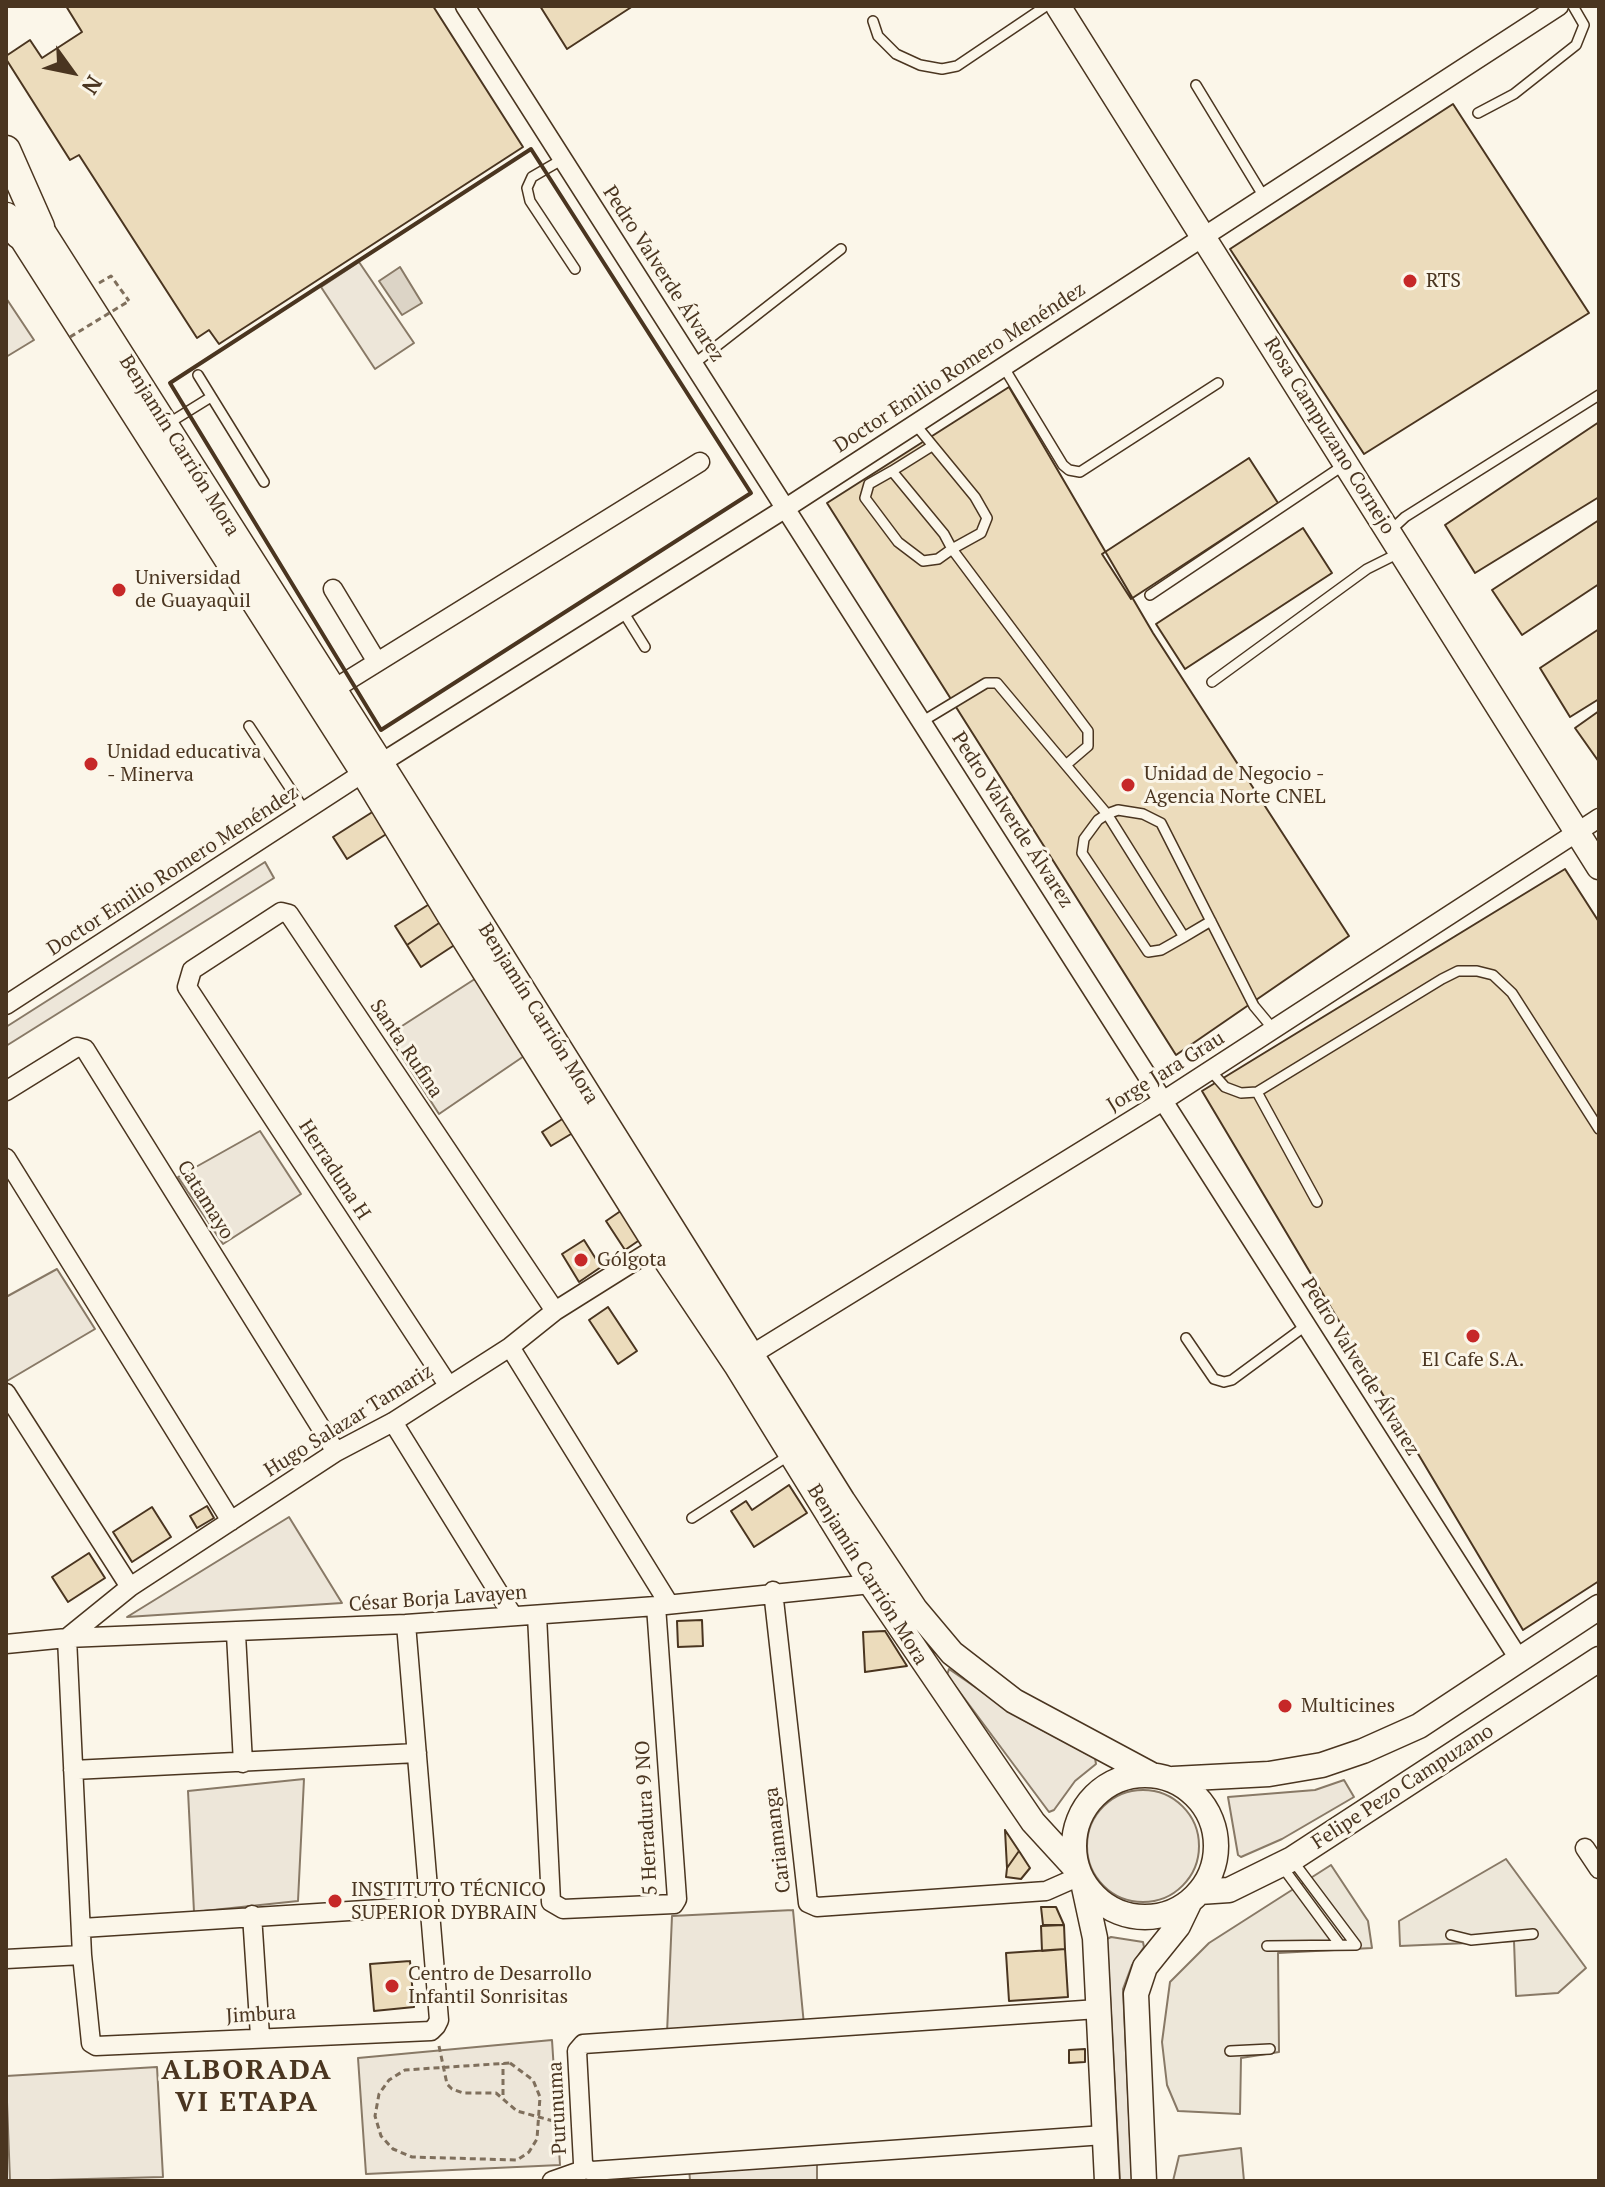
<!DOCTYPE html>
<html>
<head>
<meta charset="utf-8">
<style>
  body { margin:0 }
  #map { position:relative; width:1605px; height:2187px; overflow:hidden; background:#fbf6e9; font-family:"PT Serif",serif }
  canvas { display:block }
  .frame { position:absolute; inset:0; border:8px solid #4a3520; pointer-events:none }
  .north { position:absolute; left:32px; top:32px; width:80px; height:80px; -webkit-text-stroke:6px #fbf6e9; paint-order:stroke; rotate:123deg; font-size:22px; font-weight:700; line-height:32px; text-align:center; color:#4a3520 }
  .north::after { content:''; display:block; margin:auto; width:28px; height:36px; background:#4a3520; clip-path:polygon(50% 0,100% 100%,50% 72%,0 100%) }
</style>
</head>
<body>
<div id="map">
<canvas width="1605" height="2187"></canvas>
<div class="frame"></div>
<div class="north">N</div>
</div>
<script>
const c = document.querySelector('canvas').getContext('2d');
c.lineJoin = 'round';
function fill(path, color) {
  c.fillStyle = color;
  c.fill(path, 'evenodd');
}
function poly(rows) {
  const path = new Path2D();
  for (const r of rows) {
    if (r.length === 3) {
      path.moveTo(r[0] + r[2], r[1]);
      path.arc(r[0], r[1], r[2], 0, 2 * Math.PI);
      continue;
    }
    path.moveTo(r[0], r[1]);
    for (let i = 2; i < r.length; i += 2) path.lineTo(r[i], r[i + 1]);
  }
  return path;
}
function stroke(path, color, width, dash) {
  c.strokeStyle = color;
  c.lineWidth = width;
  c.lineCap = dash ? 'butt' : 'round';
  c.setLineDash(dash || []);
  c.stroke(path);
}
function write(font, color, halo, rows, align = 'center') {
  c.font = font + ' "PT Serif",serif';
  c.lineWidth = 6;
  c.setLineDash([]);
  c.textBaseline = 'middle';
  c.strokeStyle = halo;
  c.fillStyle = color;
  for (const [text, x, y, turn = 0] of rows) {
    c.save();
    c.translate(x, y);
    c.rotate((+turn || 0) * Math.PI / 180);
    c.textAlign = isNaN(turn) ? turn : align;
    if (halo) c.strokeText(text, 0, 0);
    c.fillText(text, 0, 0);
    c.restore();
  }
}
const green = poly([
  [359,262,414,343,375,369,321,287,359,262],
  [6,298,34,340,6,357,6,298],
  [265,862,274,878,6,1046,6,1027,265,862],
  [481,975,527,1054,439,1114,388,1035,481,975],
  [260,1131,301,1194,223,1244,178,1177,260,1131],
  [57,1269,95,1329,7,1381,6,1297,57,1269],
  [289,1517,342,1603,127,1617,289,1517],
  [949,1669,1020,1718,1095,1758,1096,1764,1075,1781,1054,1810,1049,1812,947,1675,949,1669],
  [304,1779,298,1901,194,1912,188,1791,304,1779],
  [1344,1780,1354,1797,1282,1839,1241,1857,1238,1855,1228,1797,1315,1790,1344,1780],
  [1143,1846,56],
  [793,1910,804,2025,667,2033,672,1916,793,1910],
  [1111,1937,1143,1942,1144,1947,1132,1965,1123,1989,1132,2181,1120,2181,1107,1939,1111,1937],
  [552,2040,560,2165,366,2174,358,2058,552,2040],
  [157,2067,163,2177,10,2181,6,2076,157,2067],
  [817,2160,817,2181,690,2181,689,2167,817,2160]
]);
fill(green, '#ede6d9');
stroke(green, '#887966', 2);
const parking = poly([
  [1506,1859,1586,1968,1558,1993,1516,1996,1514,1941,1400,1946,1399,1921,1506,1859],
  [1331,1865,1368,1921,1372,1948,1278,1953,1279,2052,1241,2058,1240,2114,1178,2111,1167,2085,1162,2042,1170,1982,1209,1943,1331,1865],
  [1241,2148,1244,2181,1173,2181,1179,2156,1241,2148]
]);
fill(parking, '#ede7d9');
stroke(parking, '#887966', 2);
const water = poly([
  [400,267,422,303,402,315,379,281,400,267]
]);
fill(water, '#dcd4c6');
stroke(water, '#887966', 2);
const building = poly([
  [66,6,433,6,523,147,219,344,209,330,197,338,79,155,70,160,6,59,6,56,30,40,42,58,82,32,66,6],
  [540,6,633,6,567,49,540,6],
  [1453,104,1589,313,1364,454,1230,249,1453,104],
  [1009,387,1153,633,1349,936,1176,1055,827,503,1009,387],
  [1599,422,1599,497,1475,573,1445,525,1599,422],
  [1249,458,1278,503,1131,599,1102,554,1249,458],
  [1599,520,1599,584,1522,635,1492,590,1599,520],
  [1303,528,1332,573,1185,669,1156,624,1303,528],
  [1599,629,1599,699,1570,717,1540,668,1599,629],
  [1599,711,1599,762,1575,728,1599,711],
  [374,811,388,833,347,859,333,837,374,811],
  [1565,869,1599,922,1599,1581,1523,1630,1202,1091,1565,869],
  [431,903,442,921,407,945,395,926,431,903],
  [442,921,456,944,421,967,407,945,442,921],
  [567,1116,576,1131,551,1146,542,1132,567,1116],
  [625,1208,644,1237,625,1250,606,1221,625,1208],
  [584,1240,601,1267,579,1282,562,1254,584,1240],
  [608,1307,637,1351,618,1364,589,1320,608,1307],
  [789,1485,807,1513,754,1547,731,1511,746,1501,752,1510,789,1485],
  [207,1506,214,1518,197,1528,190,1516,207,1506],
  [152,1507,171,1537,132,1562,113,1532,152,1507],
  [89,1553,105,1578,68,1602,52,1577,89,1553],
  [702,1620,703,1646,678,1647,677,1621,702,1620],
  [885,1631,907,1666,865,1672,863,1632,885,1631],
  [1005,1830,1019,1851,1007,1868,1005,1830],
  [1019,1851,1030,1868,1021,1879,1006,1877,1007,1868,1019,1851],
  [1041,1907,1056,1907,1064,1925,1043,1925,1041,1907],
  [1064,1925,1065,1949,1042,1951,1041,1926,1064,1925],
  [1065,1949,1068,1997,1009,2001,1006,1953,1065,1949],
  [410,1961,414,2007,374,2011,370,1964,410,1961],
  [1085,2049,1085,2062,1069,2063,1069,2050,1085,2049]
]);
fill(building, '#ecdcbc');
stroke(building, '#4a3520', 2);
const lane = poly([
  [873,21,878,36,896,54,920,65,942,69,957,66,1046,6],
  [1196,85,1264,197],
  [1478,113,1514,94,1576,45,1584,25,1573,6],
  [563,159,532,177,527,188,530,201,575,269],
  [695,363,841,249],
  [1003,366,1063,465,1069,470,1080,472,1218,383],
  [198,375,264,482],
  [169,423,211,397],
  [915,424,975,497,987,518,981,533,952,549,938,559,923,561,898,542,865,498,869,484,892,471,944,534,952,549,1088,731,1088,746,1067,764],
  [892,471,932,446],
  [1391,530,1405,517,1599,395],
  [1150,595,1344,465],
  [622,610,645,647],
  [1212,682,1367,569,1399,553],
  [923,721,986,683,997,683,1107,814,1118,810,1143,814,1161,823,1254,1006,1274,1030],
  [249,726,305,811],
  [1184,937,1107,814,1098,820,1084,839,1082,853,1148,952,1161,950,1184,937,1211,921],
  [1210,1070,1225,1087,1241,1093,1257,1092,1442,979,1458,971,1477,971,1493,975,1512,993,1599,1129],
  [1257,1092,1317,1202],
  [1186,1338,1214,1379,1224,1382,1232,1380,1308,1324],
  [692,1518,788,1456],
  [1293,1861,1356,1945],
  [1281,1865,1340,1945],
  [1451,1935,1471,1940,1533,1934],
  [1267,1946,1356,1945],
  [1230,2051,1270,2049]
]);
const street = poly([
  [465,6,1519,1659],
  [333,589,377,662],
  [334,689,700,462],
  [381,763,786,508,1559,6],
  [6,1005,363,773],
  [6,1091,77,1047,85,1049,336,1452],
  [6,1158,231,1521],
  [510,1347,669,1604],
  [751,1355,1166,1099,1599,818],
  [448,1385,187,987,192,970,281,912,289,914,555,1311],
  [6,1393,130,1587],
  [393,1422,513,1616],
  [773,1591,808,1903,817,1907,1046,1891,1080,1876],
  [537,1615,551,1902,563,1909,674,1904,677,1899,656,1606],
  [406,1624,439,2020,436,2026,431,2031,96,2046,91,2043,82,1955,67,1638,130,1587,336,1452,393,1422,510,1347,555,1311,657,1247],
  [236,1634,243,1763],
  [6,1644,67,1638,406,1624,656,1606,871,1584],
  [73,1770,417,1753],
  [1585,1848,1599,1869],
  [252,1915,260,2036],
  [82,1928,428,1906],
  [6,1959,82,1955],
  [586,2169,583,2163,577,2051,583,2044,1098,2009],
  [586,2169,592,2171,1104,2135],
  [552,2181,586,2169]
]);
const secondary = poly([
  [1058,6,1599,867],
  [30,211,381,763,843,1501,915,1609,952,1653,1014,1701,1150,1774],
  [10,220,363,773,449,915,657,1247,736,1365,871,1584,1033,1822,1077,1870],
  [1145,1846,71],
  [1173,1779,1269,1774,1322,1765,1363,1751,1419,1726,1599,1607],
  [1084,1887,1095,1938,1107,2181],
  [1199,1892,1229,1890,1292,1859,1599,1659],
  [1144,2181,1136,1994,1145,1967,1178,1926,1190,1901]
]);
const primary = poly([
  [6,150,40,227],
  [6,217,19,234]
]);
stroke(lane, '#4a3520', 12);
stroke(street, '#4a3520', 21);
stroke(secondary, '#4a3520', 27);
stroke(primary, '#4a3520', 31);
stroke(poly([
  [99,283,111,276,129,301],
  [439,2046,447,2084,452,2089,463,2093,496,2093,517,2111,564,2124],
  [510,2063,533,2080,540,2097,537,2139,529,2152,517,2160,412,2157,393,2149,381,2136,375,2116,379,2094,389,2080,405,2070,510,2063],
  [503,2095,503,2063]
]), '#7f6f5c', 3, [6, 4]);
stroke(lane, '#fbf6e9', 9);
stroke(street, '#fbf6e9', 18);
stroke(secondary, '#fbf6e9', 24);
stroke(primary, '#fbf6e9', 28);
stroke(poly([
  [70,337,129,301]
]), '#7f6f5c', 3, [6, 4]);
stroke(poly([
  [531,149,751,493,381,730,170,383,531,149]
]), '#4a3520', 4);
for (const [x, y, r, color] of [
  [1410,281,8,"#c62828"],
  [119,590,8,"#c62828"],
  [91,764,8,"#c62828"],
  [1128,785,8,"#c62828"],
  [581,1260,8,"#c62828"],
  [1473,1336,8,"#c62828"],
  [1285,1706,8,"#c62828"],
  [335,1901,8,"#c62828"],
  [392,1986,8,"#c62828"]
]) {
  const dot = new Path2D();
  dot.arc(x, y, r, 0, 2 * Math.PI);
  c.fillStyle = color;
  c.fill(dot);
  stroke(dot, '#fbf6e9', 3);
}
write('20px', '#4a3520', '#fbf6e9', [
  ["Pedro Valverde Álvarez",663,274,57],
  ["Doctor Emilio Romero Menéndez",960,368,-33],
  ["Rosa Campuzano Cornejo",1329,436,58],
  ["Benjamín Carrión Mora",179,446,58],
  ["Pedro Valverde Álvarez",1012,820,57],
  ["Doctor Emilio Romero Menéndez",173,871,-33],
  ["Benjamín Carrión Mora",538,1014,58],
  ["Santa Rufina",406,1049,56],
  ["Jorge Jara Grau",1166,1072,-32],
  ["Herraduna H",334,1170,57],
  ["Catamayo",205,1200,58],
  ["Pedro Valverde Álvarez",1360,1367,58],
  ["Hugo Salazar Tamariz",349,1421,-32],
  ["Benjamín Carrión Mora",867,1575,58],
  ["César Borja Lavayen",438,1599,-4],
  ["Felipe Pezo Campuzano",1403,1787,-33],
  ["5 Herradura 9 NO",647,1818,-93],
  ["Cariamanga",778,1840,-97],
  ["Jimbura",261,2015,-3],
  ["Purunuma",558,2108,-93]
]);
write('20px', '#4a3520', '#fbf6e9', [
  ["RTS",1426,281],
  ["Universidad",135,578],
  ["de Guayaquil",135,601],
  ["Unidad educativa",107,752],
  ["- Minerva",107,775],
  ["Unidad de Negocio -",1144,774],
  ["Agencia Norte CNEL",1144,797],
  ["Gólgota",597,1260],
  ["El Cafe S.A.",1473,1360,"center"],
  ["Multicines",1301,1706],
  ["INSTITUTO TÉCNICO",351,1890],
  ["SUPERIOR DYBRAIN",351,1913],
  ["Centro de Desarrollo",408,1974],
  ["Infantil Sonrisitas",408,1997]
], 'left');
c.letterSpacing = '2px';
write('bold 28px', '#4a3520', '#fbf6e9', [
  ["ALBORADA",247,2071],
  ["VI ETAPA",247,2103]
]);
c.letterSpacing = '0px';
</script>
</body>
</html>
